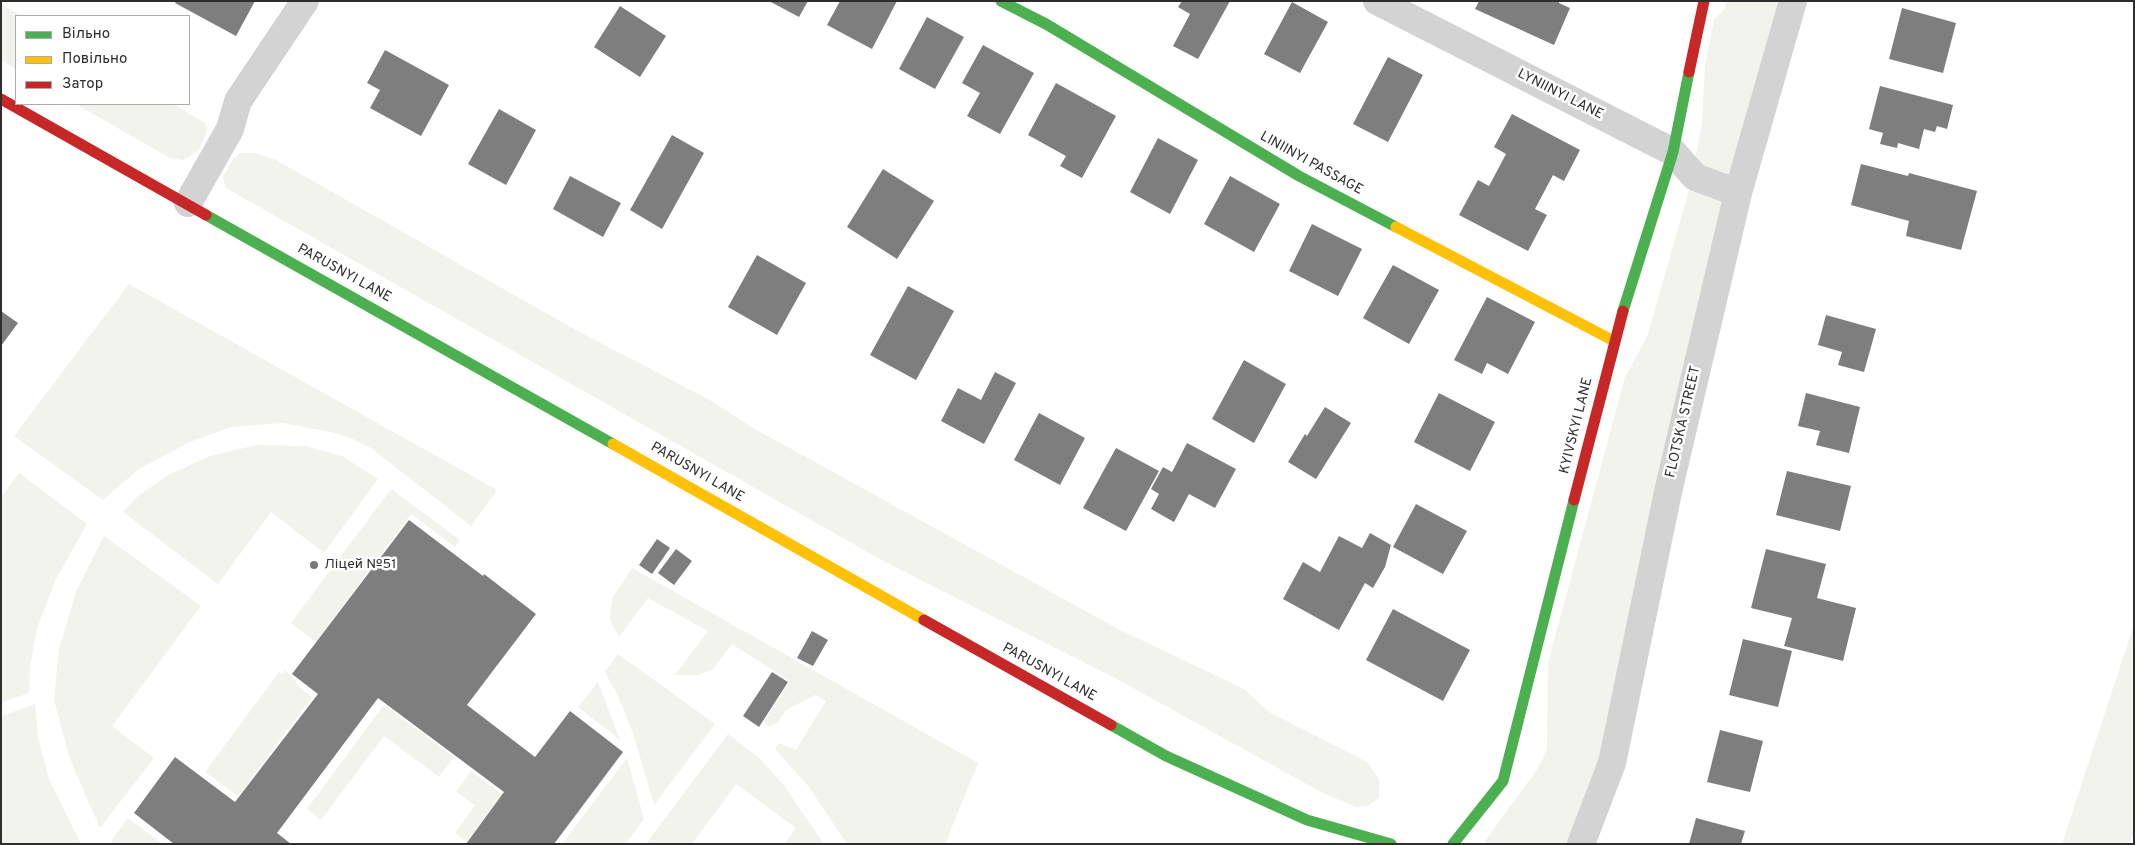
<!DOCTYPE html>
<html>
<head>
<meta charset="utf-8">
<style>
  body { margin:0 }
  #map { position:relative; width:2135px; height:845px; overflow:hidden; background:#fff; font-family:Overpass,sans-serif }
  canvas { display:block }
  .frame { position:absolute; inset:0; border:2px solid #2e2e2e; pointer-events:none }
  .legend { position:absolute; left:15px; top:15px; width:175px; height:90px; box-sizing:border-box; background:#fff; border:1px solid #ababab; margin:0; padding:6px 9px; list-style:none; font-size:15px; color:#2e2e2e }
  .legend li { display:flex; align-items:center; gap:10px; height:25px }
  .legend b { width:25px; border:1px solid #ababab }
</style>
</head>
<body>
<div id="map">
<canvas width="2135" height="845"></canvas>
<div class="frame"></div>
<ul class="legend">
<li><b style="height:6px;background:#4caf50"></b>Вільно</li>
<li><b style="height:6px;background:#ffc107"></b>Повільно</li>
<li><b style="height:6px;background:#c62828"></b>Затор</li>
</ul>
</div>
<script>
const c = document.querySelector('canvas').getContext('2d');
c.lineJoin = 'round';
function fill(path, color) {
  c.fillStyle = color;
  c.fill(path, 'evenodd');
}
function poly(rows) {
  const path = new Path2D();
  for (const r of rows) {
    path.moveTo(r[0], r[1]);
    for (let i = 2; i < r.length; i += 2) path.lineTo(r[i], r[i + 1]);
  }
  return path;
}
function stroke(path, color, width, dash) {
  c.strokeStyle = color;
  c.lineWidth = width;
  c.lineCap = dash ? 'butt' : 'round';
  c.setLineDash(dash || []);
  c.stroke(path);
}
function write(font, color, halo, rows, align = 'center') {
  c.font = font + ' Overpass,sans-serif';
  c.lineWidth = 5;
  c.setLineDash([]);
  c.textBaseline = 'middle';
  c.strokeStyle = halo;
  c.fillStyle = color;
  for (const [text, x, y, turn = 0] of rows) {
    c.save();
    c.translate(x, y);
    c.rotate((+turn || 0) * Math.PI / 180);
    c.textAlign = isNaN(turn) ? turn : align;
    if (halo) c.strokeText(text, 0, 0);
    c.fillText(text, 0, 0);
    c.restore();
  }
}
fill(poly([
  [1726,1,1782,1,1593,792,1569,844,1483,844,1538,768,1547,749,1548,663,1625,377,1647,337,1691,183,1702,123,1705,67,1714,19,1725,9],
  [1,4,22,16,16,16,16,69,1,60],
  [76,104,173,104,205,123,207,131,199,150,183,160,170,158],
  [240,153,255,153,274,159,574,329,708,399,755,429,1118,629,1244,689,1269,712,1367,762,1379,779,1379,798,1368,806,1356,807,1321,792,1117,679,887,563,226,188,223,177,234,158],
  [129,284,497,490,471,526,371,448,351,438,331,432,283,423,231,427,190,442,139,469,103,500,14,436],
  [257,445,305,446,342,456,378,479,324,553,271,512,218,584,123,512,137,497,168,475,210,456],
  [19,473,87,524,56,579,37,628,30,668,29,693,1,703,1,497],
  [391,489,460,540,455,547,411,514,316,642,291,623],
  [104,536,201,606,112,726,154,758,100,828,70,759,54,700,59,649,76,592],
  [632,568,978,763,945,844,847,844,809,787,775,749,779,743,796,750,826,701,815,695,786,710,777,723,770,726,763,723,790,681,732,644,712,670,698,675,675,675,708,631,648,598,619,637,610,620,611,607,613,597],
  [2134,624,2134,832,2129,844,2062,844],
  [618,654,715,724,654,805,634,736,619,698,605,672],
  [285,670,296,681,297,685,312,697,238,796,205,772,279,672,282,674],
  [598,682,620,740,578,707],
  [35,704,38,737,49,779,80,842,79,844,1,844,1,716],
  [384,705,454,757,439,777,384,736,321,820,307,809],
  [728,734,757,756,782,783,824,844,784,844,796,828,736,784,692,844,646,844],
  [627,758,644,819,626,844,562,844],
  [471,771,502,794,467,842,455,833,475,805,456,792],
  [128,818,163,844,115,844,111,841]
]), '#f1f3ec');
fill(poly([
  [176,1,255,1,236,36,175,3],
  [769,1,808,1,799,17],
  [840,1,897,1,872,49,827,25],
  [1182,1,1230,1,1198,59,1173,46,1190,14,1178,7],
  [1479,1,1559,1,1559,3,1570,8,1554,45,1475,9],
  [1292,2,1328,22,1300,73,1264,54],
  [620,6,666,36,640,77,594,47],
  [1902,8,1956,23,1943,73,1889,59],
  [927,17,964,37,935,89,899,69],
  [983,45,1034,73,1000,134,967,116,980,93,962,83],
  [385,50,449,85,421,136,370,108,380,90,367,83],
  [1388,57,1423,75,1388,142,1353,124],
  [1056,83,1116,116,1082,178,1060,166,1066,156,1028,135],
  [1880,86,1953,105,1947,129,1937,126,1935,132,1924,129,1919,149,1898,143,1897,148,1880,144,1883,133,1869,129],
  [499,109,536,130,506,185,468,164],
  [1512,114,1580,150,1564,181,1553,175,1535,209,1547,215,1528,251,1459,215,1478,180,1489,186,1506,154,1494,147],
  [672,135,704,153,662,229,630,210],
  [1158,138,1198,160,1170,214,1130,192],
  [1861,164,1908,176,1909,173,1977,191,1961,250,1906,236,1909,221,1851,205],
  [883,169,934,201,897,259,847,227],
  [570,176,621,203,603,237,553,209],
  [1230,176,1280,204,1254,252,1204,224],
  [1312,224,1362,249,1338,296,1289,271],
  [757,255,806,283,777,335,728,307],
  [1393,265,1439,290,1409,344,1363,318],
  [908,286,954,311,916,380,870,355],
  [1487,297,1535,322,1508,374,1487,363,1482,374,1454,360],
  [1,311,18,323,1,346],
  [1826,315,1876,329,1864,372,1838,365,1842,352,1818,345],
  [1244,360,1286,384,1254,443,1212,419],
  [995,372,1016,383,984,444,941,421,958,388,981,400],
  [1439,393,1495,422,1470,471,1414,442],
  [1806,393,1860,407,1849,453,1816,445,1820,431,1798,426],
  [1325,407,1351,423,1316,479,1288,462,1305,434,1307,436],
  [1039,413,1085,438,1060,485,1014,460],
  [1187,443,1236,469,1215,508,1189,494,1174,522,1151,509,1159,494,1151,489,1163,467,1172,472],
  [1116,448,1159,471,1126,531,1083,508],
  [1787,471,1851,486,1840,531,1776,515],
  [1416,504,1467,531,1443,574,1393,547],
  [409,520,483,576,484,574,536,614,467,705,535,757,570,711,623,752,554,844,466,844,504,792,378,698,277,833,291,844,174,844,134,813,175,757,235,802,318,694,292,674],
  [1370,533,1391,545,1385,567,1373,588,1365,583,1339,630,1283,599,1303,562,1320,572,1339,536,1362,548],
  [657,539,670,548,652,574,639,565],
  [676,549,692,561,674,585,658,573],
  [1766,549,1826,564,1817,598,1856,608,1843,661,1784,646,1792,618,1751,608],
  [1393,609,1470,650,1443,701,1366,660],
  [812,631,828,640,813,666,797,658],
  [1743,639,1792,651,1778,707,1729,695],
  [772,672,788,682,759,727,743,716],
  [1720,730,1763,741,1750,792,1707,782],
  [1696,818,1745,831,1741,844,1689,844]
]), '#7e7e7e');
stroke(poly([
  [1377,1,1673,152,1695,177,1738,193],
  [188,203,230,129,238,101,305,1],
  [1581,844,1612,763,1668,492,1738,193,1793,1]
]), '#d3d3d3', 28);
stroke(poly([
  [1001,1,1046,24,1299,176,1396,227],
  [206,215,613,444],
  [1623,311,1673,152,1689,72],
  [1111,725,1166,756,1307,820,1391,844],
  [1453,844,1503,781,1574,500]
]), '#4caf50', 11);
stroke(poly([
  [1396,227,1614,341],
  [613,444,924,620]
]), '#ffc107', 11);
stroke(poly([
  [1689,72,1704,1],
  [1,99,206,215],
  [1574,500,1623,311],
  [924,620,1111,725]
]), '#c62828', 11);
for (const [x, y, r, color] of [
  [314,565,5,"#777"]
]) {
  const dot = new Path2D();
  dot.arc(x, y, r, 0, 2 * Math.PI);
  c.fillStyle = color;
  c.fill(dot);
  stroke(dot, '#fff', 2);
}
write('14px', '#2e2e2e', '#fff', [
  ["LYNIINYI LANE",1560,95,27],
  ["LINIINYI PASSAGE",1311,164,29],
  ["PARUSNYI LANE",344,274,29],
  ["FLOTSKA STREET",1684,422,-77],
  ["KYIVSKYI LANE",1577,426,-76],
  ["PARUSNYI LANE",697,473,30],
  ["PARUSNYI LANE",1049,673,29]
]);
write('14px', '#2e2e2e', '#fff', [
  ["Ліцей №51",324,565]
], 'left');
</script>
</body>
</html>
